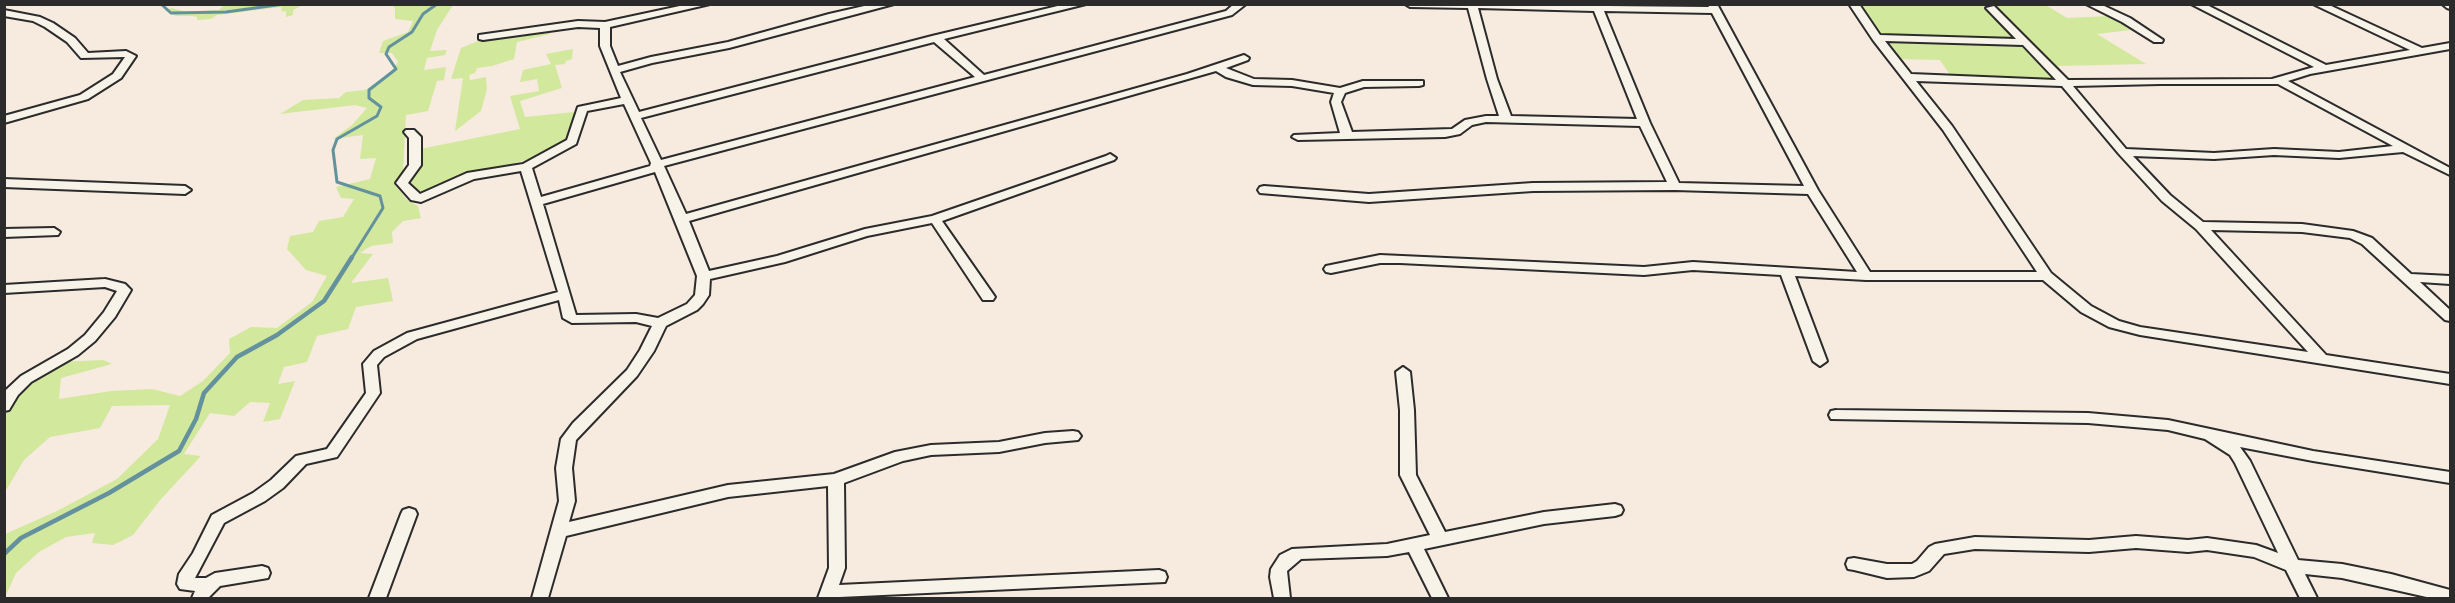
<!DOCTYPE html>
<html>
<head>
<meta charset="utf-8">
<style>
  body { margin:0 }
  #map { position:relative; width:2455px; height:603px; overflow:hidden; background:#f7ebdf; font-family:Mynerve,sans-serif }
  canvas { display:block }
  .frame { position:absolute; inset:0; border:6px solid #2b2b2b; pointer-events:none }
</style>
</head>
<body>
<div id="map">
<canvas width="2455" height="603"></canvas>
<div class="frame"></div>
</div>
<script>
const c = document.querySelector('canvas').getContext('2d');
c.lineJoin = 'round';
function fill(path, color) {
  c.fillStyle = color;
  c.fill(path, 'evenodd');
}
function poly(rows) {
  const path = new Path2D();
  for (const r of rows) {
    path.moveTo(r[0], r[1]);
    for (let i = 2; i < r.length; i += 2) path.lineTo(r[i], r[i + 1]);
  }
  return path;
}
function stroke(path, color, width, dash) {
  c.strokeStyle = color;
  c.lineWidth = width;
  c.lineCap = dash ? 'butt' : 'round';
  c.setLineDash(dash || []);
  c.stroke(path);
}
fill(poly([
  [2044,4,2067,18,2109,16,2131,30,2097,34,2146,64,2058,66,2068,81,1950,75,1940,60,1894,59,1854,5],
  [303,5,293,10,293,15,286,17,286,11,282,12,281,7,217,15,211,19,197,20,197,17,193,16,176,16,164,10,172,8,186,12,219,10,223,6],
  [392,5,453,5,437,30,430,51,447,50,445,55,427,58,424,70,446,67,444,80,437,81,428,111,406,115,403,171,395,184,407,200,418,206,421,218,403,221,392,232,393,243,371,246,360,253,373,254,351,283,388,278,393,301,356,307,348,329,317,336,307,362,284,367,278,384,295,381,280,419,263,422,270,403,250,402,234,416,210,413,184,454,201,456,161,499,133,535,113,545,92,543,95,533,66,537,39,552,16,573,5,597,5,534,57,511,117,479,158,439,170,405,112,406,100,428,50,437,24,460,5,492,5,518,5,409,23,389,59,362,103,360,112,364,61,378,59,399,111,391,152,389,180,396,203,381,230,353,229,339,251,327,277,328,312,302,327,276,306,270,287,249,290,236,313,232,319,221,343,217,354,199,341,198,336,187,370,179,376,158,360,159,363,135,333,139,352,125,367,108,355,105,280,114,303,100,339,98,346,92,365,90,389,74,398,62,392,53,379,53,383,41,408,32,413,21,395,19,395,8],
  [550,29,550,34,517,42,514,59,492,66,477,68,475,73,469,75,470,80,486,77,487,89,481,111,455,131,463,78,451,79,461,48,483,39],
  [573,49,572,59,566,61,565,64,555,65,562,88,520,101,525,117,574,112,574,128,567,142,556,150,533,158,457,179,431,192,418,194,405,180,420,149,520,129,510,96,539,91,537,79,520,82,523,70,551,64,546,54]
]), '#d2e89d');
stroke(poly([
  [161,4,171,13,226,12,284,4],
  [351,259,383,208,380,196,337,182,333,150,337,139,377,116,381,107,369,98,369,90,396,69,386,54,389,47,412,32,423,14,437,4]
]), '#64919e', 3);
stroke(poly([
  [4,554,21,538,109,493,179,451,196,419,204,393,237,357,277,335,324,301,352,257]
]), '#64919e', 4.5);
const minor = poly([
  [689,4,710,4,610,27,610,46,618,66,651,57,728,42,829,14,873,4,894,4,729,48,652,63,620,72,639,112,932,36,1066,4,1086,4,944,39,984,75,1226,11,1234,4,1246,4,1232,15,664,166,686,214,1187,74,1244,55,1249,58,1248,60,1226,68,1254,79,1292,80,1340,88,1363,81,1423,81,1423,85,1419,86,1364,87,1345,93,1341,102,1352,132,1452,129,1465,120,1486,116,1499,116,1487,79,1468,8,1410,7,1405,4,1709,7,1707,4,1717,4,1818,190,1870,272,2037,272,1943,130,1873,40,1849,4,1859,4,1880,35,2016,39,1986,8,1994,6,2068,80,2272,79,2314,67,2191,4,2205,4,2326,65,2410,50,2313,4,2327,4,2422,48,2450,43,2450,49,2310,74,2288,81,2450,168,2450,175,2403,152,2339,158,2274,155,2214,159,2133,156,2170,195,2203,222,2302,224,2353,231,2372,238,2411,274,2450,276,2450,284,2420,282,2450,310,2450,321,2445,320,2362,244,2350,238,2302,232,2211,230,2326,355,2450,374,2450,384,2140,335,2109,327,2081,312,2043,280,1866,280,1795,276,1827,361,1820,366,1813,361,1781,275,1693,270,1644,275,1400,263,1380,263,1331,273,1326,272,1324,269,1326,266,1380,255,1644,267,1693,262,1857,272,1808,194,1675,190,1533,191,1369,202,1260,193,1258,190,1260,187,1264,186,1369,194,1533,183,1667,182,1640,126,1486,122,1472,125,1460,134,1445,137,1298,140,1292,137,1294,135,1340,133,1331,102,1334,93,1292,86,1253,85,1226,77,1216,71,689,221,709,271,777,256,865,229,932,216,1106,156,1110,154,1116,158,1114,160,942,221,995,297,993,300,983,300,932,223,867,236,785,262,710,279,709,295,703,304,697,310,666,326,654,351,637,376,576,440,572,468,575,501,569,522,728,485,834,474,895,452,931,445,999,442,1045,433,1073,431,1078,432,1081,436,1078,440,1045,443,999,452,931,455,903,461,844,483,845,568,839,585,1159,570,1165,572,1167,577,1165,582,818,598,829,568,828,486,728,497,566,536,548,598,532,598,559,501,556,468,561,439,573,423,627,370,640,350,652,326,636,322,572,323,563,318,559,300,417,339,384,357,377,365,380,393,337,457,306,464,283,488,265,501,224,523,195,578,206,578,215,573,262,566,268,568,270,573,268,578,220,586,208,598,192,598,195,591,180,589,177,584,179,574,193,553,212,515,253,493,271,480,296,456,327,449,366,393,363,364,374,351,407,333,558,292,521,171,474,179,421,202,411,200,396,183,409,165,409,138,404,132,406,130,414,130,421,137,421,165,408,183,420,194,467,173,523,164,567,140,578,107,621,98,600,46,600,28,578,27,483,40,479,39,479,35,578,21,605,22,689,4],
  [1478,8,1594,11,1637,119,1511,116,1497,79,1478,8],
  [1604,11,1712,13,1804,186,1679,183,1650,123,1604,11],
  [1885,41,2023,45,2056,80,1911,74,1885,41],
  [934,42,975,77,661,160,641,118,934,42],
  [1916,81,2062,86,2119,154,2162,201,2196,229,2308,352,2140,327,2119,321,2091,306,2051,273,1952,126,1916,81],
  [2160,84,2278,84,2393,146,2339,152,2274,149,2214,153,2126,149,2073,86,2160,84],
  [624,104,651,163,650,166,541,197,532,168,576,144,587,111,624,104],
  [655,172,697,276,695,295,687,304,658,318,636,314,576,315,543,204,655,172],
  [2086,4,2100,4,2130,18,2163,40,2162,42,2154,42,2122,22,2086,4],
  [2442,4,2450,4,2450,9,2447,8,2442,4],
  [4,10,40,17,53,23,75,38,88,53,126,51,136,56,121,78,88,99,4,123,4,116,80,95,113,74,125,57,81,58,67,42,45,27,33,21,4,16,4,10],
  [4,179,185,186,191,190,185,194,4,187,4,179],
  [54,228,60,232,58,235,4,237,4,229,54,228],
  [105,279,125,284,131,290,115,317,95,341,78,355,31,382,18,395,9,410,4,411,4,392,7,389,21,376,68,349,85,335,104,312,117,291,105,287,4,293,4,285,105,279],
  [1403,367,1410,372,1414,410,1416,475,1445,532,1544,512,1615,504,1621,506,1623,510,1621,514,1615,516,1544,524,1424,549,1448,598,1432,598,1409,552,1387,556,1301,559,1287,571,1290,598,1274,598,1270,577,1271,569,1280,555,1292,549,1387,544,1430,535,1400,475,1400,410,1396,372,1403,367],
  [1836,410,2088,413,2168,420,2313,451,2450,472,2450,483,2313,461,2240,447,2250,461,2298,560,2342,564,2391,574,2450,590,2450,598,2431,598,2342,578,2305,574,2317,598,2300,598,2286,570,2254,557,2207,550,2188,552,2136,548,2089,552,1975,549,1944,554,1929,571,1914,577,1887,578,1854,570,1848,569,1846,564,1848,559,1854,558,1887,564,1912,564,1917,561,1929,547,1935,544,1975,537,2089,540,2136,536,2188,540,2207,538,2256,545,2278,553,2235,463,2230,455,2205,439,2168,430,2088,423,1831,419,1829,415,1831,411,1836,410],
  [409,508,415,510,417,514,386,598,369,598,401,514,403,510,409,508]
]);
stroke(minor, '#2b2b2b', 4);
fill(minor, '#f7f3e8');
</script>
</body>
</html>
